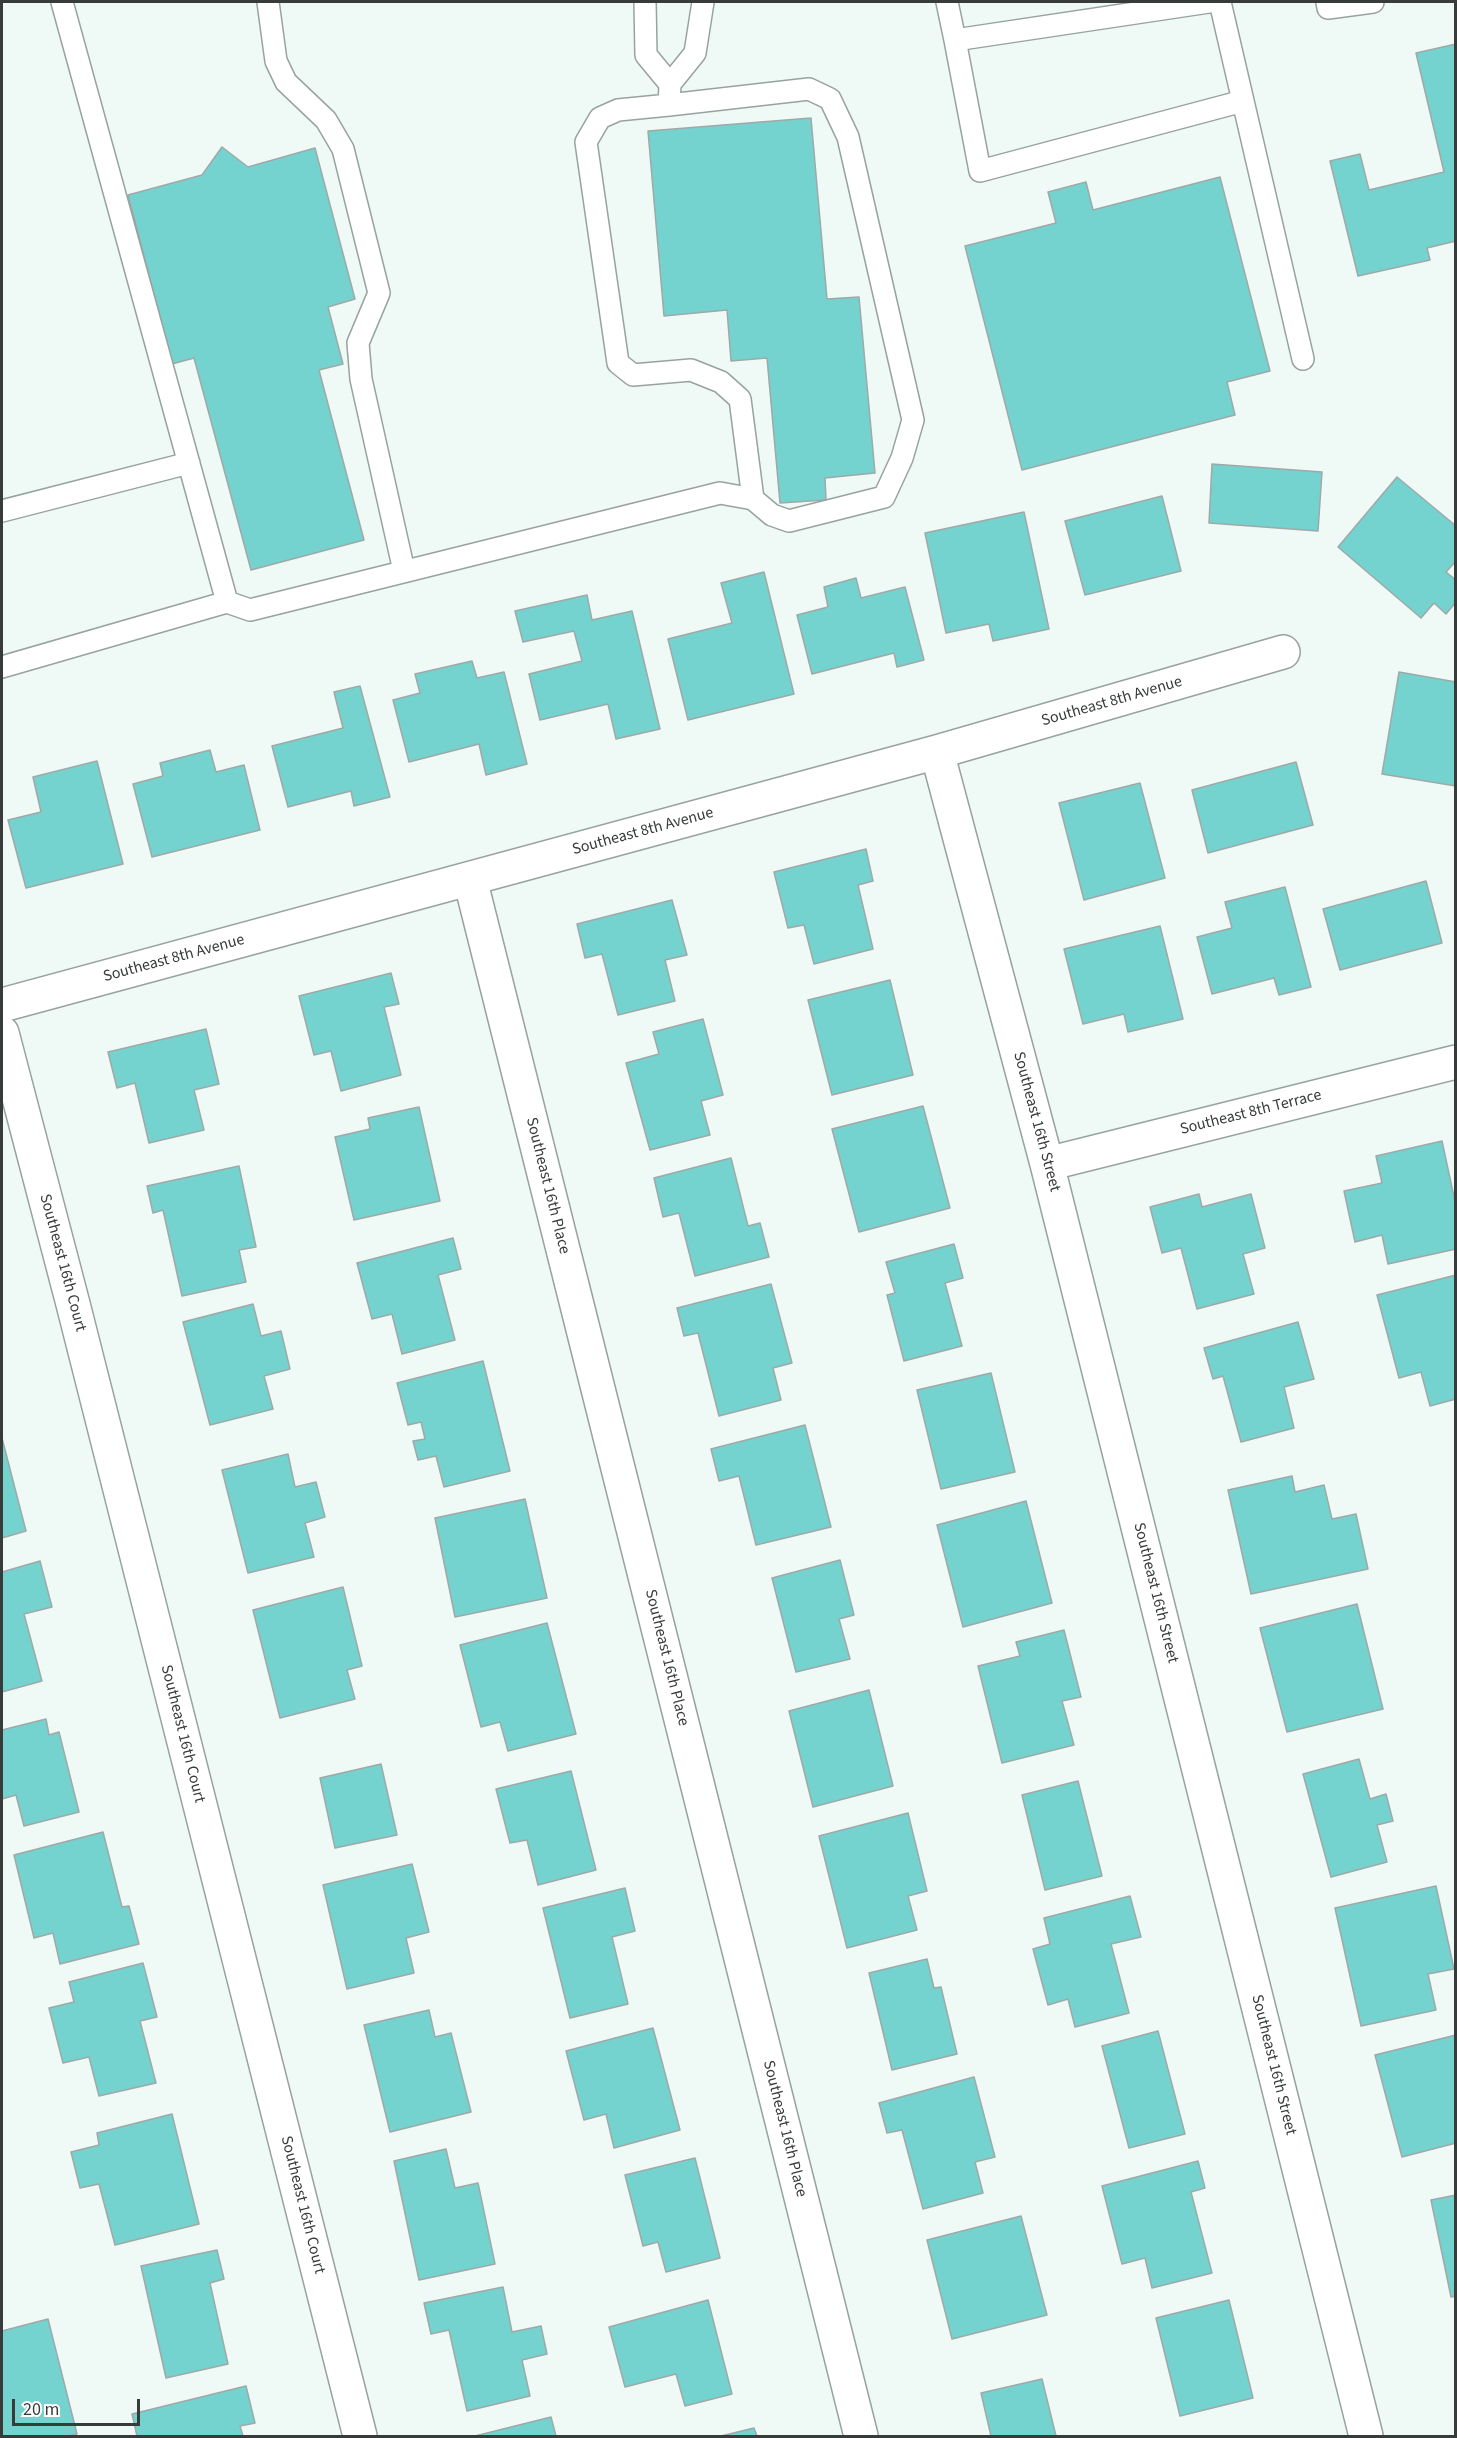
<!DOCTYPE html>
<html>
<head>
<meta charset="utf-8">
<style>
  body { margin:0 }
  #map { position:relative; width:1457px; height:2438px; overflow:hidden; background:#effaf6; font-family:"Source Sans 3",sans-serif }
  canvas { display:block }
  .frame { position:absolute; inset:0; border:3px solid #373b39; pointer-events:none }
  .scale { position:absolute; left:12px; top:2399px; width:128px; height:27px; box-sizing:border-box; border:3px solid #373b39; border-top:0; padding-left:8px; font-size:18px; line-height:21px; white-space:nowrap; color:#373b39; -webkit-text-stroke:4px #fff; paint-order:stroke }
</style>
</head>
<body>
<div id="map">
<canvas width="1457" height="2438"></canvas>
<div class="frame"></div>
<div class="scale">20 m</div>
</div>
<script>
const c = document.querySelector('canvas').getContext('2d');
c.lineJoin = 'round';
function fill(path, color) {
  c.fillStyle = color;
  c.fill(path, 'evenodd');
}
function poly(rows) {
  const path = new Path2D();
  for (const r of rows) {
    path.moveTo(r[0], r[1]);
    for (let i = 2; i < r.length; i += 2) path.lineTo(r[i], r[i + 1]);
  }
  return path;
}
function stroke(path, color, width, dash) {
  c.strokeStyle = color;
  c.lineWidth = width;
  c.lineCap = dash ? 'butt' : 'round';
  c.setLineDash(dash || []);
  c.stroke(path);
}
function write(font, color, halo, rows, align = 'center') {
  c.font = font + ' "Source Sans 3",sans-serif';
  c.lineWidth = 5;
  c.setLineDash([]);
  c.textBaseline = 'middle';
  c.strokeStyle = halo;
  c.fillStyle = color;
  for (const [text, x, y, turn = 0] of rows) {
    c.save();
    c.translate(x, y);
    c.rotate((+turn || 0) * Math.PI / 180);
    c.textAlign = isNaN(turn) ? turn : align;
    if (halo) c.strokeText(text, 0, 0);
    c.fillText(text, 0, 0);
    c.restore();
  }
}
const building = poly([
  [1456,44,1456,241,1427,248,1430,260,1358,276,1330,161,1360,154,1369,190,1444,172,1416,53,1456,44],
  [811,118,827,299,859,297,875,473,825,478,826,500,780,503,767,358,731,361,727,310,664,316,648,131,811,118],
  [222,147,248,167,315,148,355,299,328,307,343,364,319,370,364,540,251,570,194,358,172,364,128,195,202,175,222,147],
  [1220,177,1270,371,1227,382,1235,415,1022,470,965,246,1056,223,1048,192,1086,182,1093,210,1220,177],
  [1212,464,1322,472,1318,531,1209,523,1212,464],
  [1397,477,1456,526,1456,561,1446,572,1456,580,1456,602,1446,614,1434,603,1421,618,1338,547,1397,477],
  [1162,496,1181,571,1085,595,1065,521,1162,496],
  [1024,512,1049,629,993,641,989,624,946,633,925,533,1024,512],
  [764,572,794,694,688,720,668,639,732,623,721,583,764,572],
  [856,578,861,598,905,587,924,660,897,667,894,653,812,674,797,615,828,607,824,587,856,578],
  [587,595,592,620,632,611,660,729,616,739,608,704,540,720,529,674,582,661,574,631,523,642,515,611,587,595],
  [472,661,477,678,504,672,527,764,486,775,479,744,409,762,393,700,420,693,415,674,472,661],
  [1399,672,1456,682,1456,786,1382,774,1399,672],
  [360,686,390,797,354,806,351,791,288,807,272,746,343,728,334,692,360,686],
  [210,750,216,772,244,765,260,830,152,857,133,784,163,776,160,763,210,750],
  [97,761,123,864,26,888,8,820,41,812,33,777,97,761],
  [1296,762,1313,825,1208,853,1192,790,1296,762],
  [1140,783,1165,878,1084,900,1059,803,1140,783],
  [866,849,873,881,858,885,873,949,814,964,804,925,788,928,774,872,866,849],
  [1426,881,1442,943,1340,970,1323,909,1426,881],
  [1285,887,1311,987,1279,995,1274,978,1212,994,1197,937,1232,928,1225,902,1285,887],
  [672,900,687,955,665,960,675,1001,618,1015,602,954,585,958,577,924,672,900],
  [1160,926,1183,1019,1128,1032,1124,1014,1083,1024,1064,949,1160,926],
  [391,973,399,1004,384,1007,401,1075,341,1091,331,1051,314,1055,299,996,391,973],
  [890,980,913,1075,832,1095,808,1000,890,980],
  [703,1019,723,1095,701,1101,710,1135,650,1150,626,1063,659,1054,653,1032,703,1019],
  [206,1029,219,1084,194,1090,204,1130,149,1143,135,1083,117,1088,108,1052,206,1029],
  [923,1106,950,1208,859,1232,832,1129,923,1106],
  [419,1107,440,1201,354,1220,335,1137,370,1129,368,1118,419,1107],
  [1442,1141,1456,1206,1456,1249,1388,1264,1382,1235,1355,1242,1344,1191,1382,1183,1376,1156,1442,1141],
  [731,1158,748,1226,760,1223,769,1257,695,1276,679,1213,663,1217,654,1178,731,1158],
  [239,1166,256,1247,239,1250,246,1282,182,1296,163,1210,153,1213,147,1186,239,1166],
  [1199,1194,1202,1207,1251,1194,1265,1248,1243,1254,1254,1294,1197,1309,1181,1248,1162,1253,1150,1207,1199,1194],
  [453,1238,461,1269,438,1275,455,1340,402,1354,392,1314,372,1319,357,1263,453,1238],
  [954,1244,963,1278,945,1283,962,1346,904,1361,887,1295,895,1293,886,1262,954,1244],
  [1456,1275,1456,1399,1430,1406,1421,1372,1399,1378,1377,1295,1456,1275],
  [771,1284,792,1363,773,1368,781,1400,719,1416,698,1333,684,1336,677,1308,771,1284],
  [253,1304,261,1336,281,1331,290,1369,264,1376,273,1409,210,1425,183,1322,253,1304],
  [1298,1322,1314,1379,1284,1387,1294,1428,1241,1442,1223,1376,1213,1379,1204,1348,1298,1322],
  [483,1361,510,1471,444,1487,436,1456,418,1460,413,1441,425,1439,421,1422,408,1425,397,1383,483,1361],
  [991,1373,1015,1472,941,1489,917,1390,991,1373],
  [805,1425,831,1527,756,1545,739,1476,719,1481,711,1449,805,1425],
  [2,1438,26,1531,2,1538,2,1438],
  [288,1454,295,1487,316,1482,325,1517,305,1523,314,1557,248,1573,222,1470,288,1454],
  [1292,1476,1295,1492,1324,1485,1332,1519,1356,1514,1368,1569,1251,1594,1228,1490,1292,1476],
  [525,1499,547,1598,455,1617,435,1518,525,1499],
  [1026,1501,1052,1603,963,1627,937,1525,1026,1501],
  [840,1560,854,1615,839,1619,850,1659,796,1672,772,1578,840,1560],
  [40,1561,52,1607,24,1614,42,1681,2,1692,2,1572,40,1561],
  [343,1587,362,1666,347,1670,355,1699,280,1718,253,1610,343,1587],
  [1357,1604,1383,1709,1287,1732,1260,1628,1357,1604],
  [547,1623,576,1734,508,1751,500,1722,481,1727,460,1645,547,1623],
  [1064,1630,1081,1697,1062,1701,1074,1745,1002,1763,978,1666,1020,1656,1016,1642,1064,1630],
  [869,1690,893,1786,813,1807,789,1711,869,1690],
  [46,1719,49,1735,59,1732,79,1812,24,1826,16,1795,2,1799,2,1730,46,1719],
  [1359,1759,1370,1799,1386,1794,1393,1821,1377,1825,1387,1862,1331,1877,1303,1774,1359,1759],
  [381,1764,397,1835,335,1848,320,1778,381,1764],
  [571,1771,596,1870,538,1885,527,1840,510,1843,496,1789,571,1771],
  [1078,1781,1102,1876,1045,1890,1022,1795,1078,1781],
  [908,1813,927,1891,908,1896,917,1930,847,1948,819,1836,908,1813],
  [103,1832,122,1907,129,1906,139,1944,60,1964,53,1933,34,1938,14,1855,103,1832],
  [412,1864,429,1932,406,1938,414,1973,347,1989,323,1885,412,1864],
  [1436,1886,1454,1969,1428,1974,1436,2010,1361,2026,1335,1908,1436,1886],
  [625,1888,635,1931,612,1937,628,2004,570,2018,543,1908,625,1888],
  [1130,1896,1141,1937,1111,1944,1129,2013,1075,2027,1068,1999,1048,2005,1033,1949,1050,1944,1044,1918,1130,1896],
  [927,1959,934,1988,941,1987,957,2054,892,2070,869,1973,927,1959],
  [143,1963,157,2017,140,2021,156,2083,99,2096,89,2057,63,2063,49,2008,74,2002,69,1982,143,1963],
  [429,2010,435,2037,451,2033,471,2112,390,2132,364,2025,429,2010],
  [653,2028,680,2130,614,2148,606,2114,584,2120,566,2051,653,2028],
  [1158,2031,1185,2134,1129,2148,1102,2046,1158,2031],
  [1456,2035,1456,2143,1402,2157,1375,2055,1456,2035],
  [974,2077,995,2157,975,2162,983,2193,923,2209,902,2130,887,2133,879,2103,974,2077],
  [172,2114,199,2224,115,2245,99,2184,80,2188,71,2152,99,2145,97,2133,172,2114],
  [446,2149,455,2188,478,2183,495,2264,419,2280,394,2161,446,2149],
  [695,2158,720,2258,666,2272,658,2242,643,2246,625,2175,695,2158],
  [1198,2161,1205,2188,1191,2192,1212,2273,1152,2288,1145,2258,1122,2264,1102,2186,1198,2161],
  [1456,2195,1456,2296,1451,2297,1431,2200,1456,2195],
  [1021,2216,1047,2315,952,2339,927,2240,1021,2216],
  [217,2250,224,2279,210,2283,228,2364,166,2378,141,2266,217,2250],
  [503,2287,512,2332,541,2326,547,2354,522,2360,530,2396,467,2411,449,2330,431,2334,424,2303,503,2287],
  [708,2300,732,2394,685,2406,676,2374,625,2387,609,2327,708,2300],
  [1229,2300,1253,2398,1180,2416,1156,2318,1229,2300],
  [48,2319,77,2434,68,2436,2,2436,2,2331,48,2319],
  [1042,2379,1056,2436,991,2436,981,2393,1042,2379],
  [246,2386,255,2423,240,2426,243,2436,137,2436,132,2414,246,2386],
  [551,2417,556,2436,475,2436,551,2417],
  [754,2428,757,2436,721,2436,754,2428]
]);
fill(building, '#74d3cf');
stroke(building, '#9ea9a8', 1.5);
const service = poly([
  [62,2,227,602,250,610,720,493,753,499,772,515,789,521,884,497,902,458,913,420,848,137,830,99,809,89,669,105,670,84],
  [268,2,276,61,286,82,326,120,343,149,379,293,358,343,361,379,404,571],
  [645,2,646,55,670,84,695,53,703,2],
  [947,2,955,40,1209,2],
  [1220,2,1303,359],
  [1327,2,1328,8,1373,2],
  [955,40,980,171,1243,101],
  [669,105,618,110,600,118,586,142,618,363,633,375,691,370,721,382,740,399,753,499],
  [2,511,189,463],
  [2,667,227,602]
]);
const minor = poly([
  [937,752,1047,1164,1366,2436],
  [470,879,861,2436],
  [2,1005,937,752,1283,652],
  [2,1033,73,1304,360,2436],
  [1047,1164,1456,1062]
]);
stroke(service, '#98a29f', 24);
stroke(minor, '#98a29f', 36);
stroke(service, '#fff', 21);
stroke(minor, '#fff', 33);
write('16px', '#373b39', '#fff', [
  ["Southeast 8th Avenue",1112,702,-16],
  ["Southeast 8th Avenue",643,832,-15],
  ["Southeast 8th Avenue",174,959,-15],
  ["Southeast 8th Terrace",1251,1113,-14],
  ["Southeast 16th Street",1036,1122,75],
  ["Southeast 16th Place",547,1186,76],
  ["Southeast 16th Court",62,1263,75],
  ["Southeast 16th Street",1155,1593,76],
  ["Southeast 16th Place",666,1658,76],
  ["Southeast 16th Court",182,1734,76],
  ["Southeast 16th Street",1273,2065,76],
  ["Southeast 16th Place",784,2129,76],
  ["Southeast 16th Court",302,2205,76]
]);
</script>
</body>
</html>
